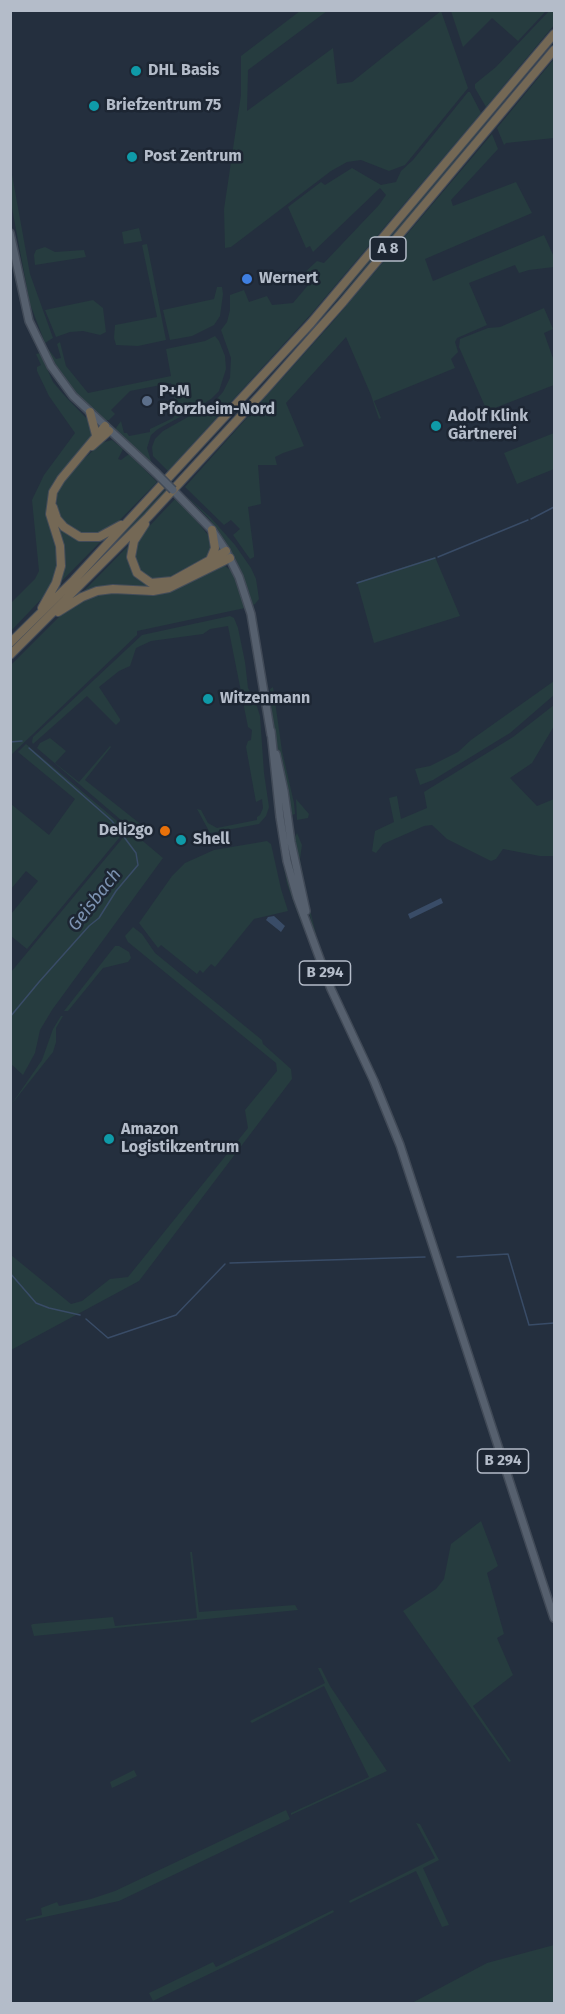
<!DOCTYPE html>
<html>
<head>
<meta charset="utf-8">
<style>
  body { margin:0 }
  #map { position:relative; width:565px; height:2014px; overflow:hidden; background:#242f3e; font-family:"Fira Sans",sans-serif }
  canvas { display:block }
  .frame { position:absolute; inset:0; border:12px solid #b4bcc9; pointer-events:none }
</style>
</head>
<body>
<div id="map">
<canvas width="565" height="2014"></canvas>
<div class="frame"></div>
</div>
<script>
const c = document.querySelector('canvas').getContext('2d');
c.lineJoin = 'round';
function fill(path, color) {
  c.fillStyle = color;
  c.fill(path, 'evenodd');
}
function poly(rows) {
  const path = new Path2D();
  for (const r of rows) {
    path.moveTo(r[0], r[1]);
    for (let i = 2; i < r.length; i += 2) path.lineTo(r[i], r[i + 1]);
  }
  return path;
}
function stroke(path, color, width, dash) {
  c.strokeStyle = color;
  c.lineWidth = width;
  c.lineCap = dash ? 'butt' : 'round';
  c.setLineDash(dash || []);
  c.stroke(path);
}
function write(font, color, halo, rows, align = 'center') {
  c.font = font + ' "Fira Sans",sans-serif';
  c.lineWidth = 5;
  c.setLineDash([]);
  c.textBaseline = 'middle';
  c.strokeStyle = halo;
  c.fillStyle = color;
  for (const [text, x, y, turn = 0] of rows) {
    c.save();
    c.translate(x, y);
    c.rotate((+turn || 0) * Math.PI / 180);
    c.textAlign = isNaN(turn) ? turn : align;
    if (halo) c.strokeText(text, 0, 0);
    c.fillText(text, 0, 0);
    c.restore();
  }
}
fill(poly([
  [300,11,327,11,248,70,247,111,333,48,337,84,352,82,441,11,468,88,405,165,389,171,361,160,347,162,331,171,231,247,225,248,224,209,241,95,241,56],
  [451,11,451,10,546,11,518,41,492,18,463,47],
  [549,11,554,11,554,25,486,107,475,88,475,84,496,67],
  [554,41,397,231,299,344,362,270],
  [554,59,554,138,506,143,504,145,497,128],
  [468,92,470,92,481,113,312,313,168,471,153,456,152,447,155,439,163,431,213,403,223,392,230,378,231,358,221,330,227,322,230,310,230,295,244,290,249,302,267,296,272,305,293,303,309,284,303,274,317,261,324,263,379,205,386,195,380,188,313,252,310,246,306,248,288,207,321,182,325,185,352,168,381,185,396,182,401,171,413,160],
  [492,134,498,149,451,200,453,206,516,182,532,213,425,259,433,281,544,235,554,257,554,267,529,270,519,273,515,265,469,283,487,325,457,338,455,342,458,352,451,359,455,368,374,401,381,418,379,419,371,395,346,337,286,403,304,446,283,453,275,457,277,465,258,465,261,504,248,507,254,554,254,557,250,559,233,535,240,529,231,520,224,525,185,487,330,325],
  [11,169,30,274,53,338,45,343,30,304,11,203],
  [139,228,142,241,124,244,122,232],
  [147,244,166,340,138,346,116,345,114,338,115,325,157,317,142,245],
  [45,247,55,252,84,250,86,257,35,265,34,255,36,250],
  [217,287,222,287,223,294,220,316,214,325,192,336,170,340,163,310,214,299],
  [93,300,103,308,106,332,100,335,83,331,70,332,56,337,45,310],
  [544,308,553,329,544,333,554,361,554,385,487,411,459,347,460,339,488,328,500,327],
  [215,336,219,341,225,356,226,369,219,391,211,399,200,406,158,429,151,435,147,448,152,464,117,432,116,428,121,421,124,433,127,433,129,436,150,432,150,429,173,418,177,411,171,383,130,391,111,410,115,414,109,420,105,420,79,397,64,380,45,351,48,349,56,359,61,358,57,344,60,342,66,366,88,393,171,376,166,349,205,341],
  [40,353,53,382,64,395,89,421,93,434,58,478,49,493,48,510,58,544,59,568,48,592,11,631,11,603,35,579,39,571,32,500,44,475,75,433,49,396,37,371,37,367,41,365,36,354],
  [554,433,554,469,517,484,504,453],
  [112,440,123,449,118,459,121,460,129,454,157,482,116,524,104,533,84,536,61,522,56,508,57,495,59,488,72,470,101,443],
  [165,490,167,491,106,554,11,649],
  [186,495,211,518,235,545,251,568,256,579,259,599,255,604,253,605,237,562,225,541,210,520],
  [175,499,183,504,208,535,212,548,209,557,173,578,154,581,140,573,133,552,140,536],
  [54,516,68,533,104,538,58,585,61,576],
  [130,544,131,567,155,585,223,557,166,586,81,594],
  [435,557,460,616,374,643,357,582],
  [224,565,233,572,245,608,137,631,137,635,11,755,11,665,65,611,76,603,103,592,151,593],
  [230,616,234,618,238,628,245,662,248,688,255,700,260,716,264,773,269,807,266,816,259,824,210,833,197,809,201,810,208,823,217,828,257,820,257,817,260,815,263,808,262,799,256,802,246,747,248,741,251,740,252,730,248,727,228,626,210,629,203,634,151,641,136,648,130,666,119,671,99,687,120,719,120,721,116,725,87,696,33,744,32,742,33,737,142,635],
  [554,681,554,695,510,733,433,780,420,785,415,769,430,766,458,752,471,740],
  [273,687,282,751,294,803,295,814,292,815,273,727,270,689],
  [554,705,554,726,532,763,510,778,537,806,554,799,554,856,540,856,503,849,496,859,491,861,447,839,432,825,424,826,383,844,376,853,372,851,375,831,394,822,389,798,397,796,401,819,427,808,424,792,513,737],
  [50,738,66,751,55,763,79,782,110,746,111,747,85,780,148,830,142,838,37,748,40,743],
  [26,744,123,826,124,832,27,949,11,936,11,914,38,881,26,871,11,889,11,804,49,835,75,799,18,752],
  [296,799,309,814,308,818,297,820],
  [132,832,163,858,52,1010,40,1030,35,1053,23,1075,11,1064,11,972,126,834],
  [297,833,302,845,300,859,308,902,316,934,314,935,295,844,295,837],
  [267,841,271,844,281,889,288,911,254,919,215,967,211,964,203,973,200,970,197,974,161,945,158,948,139,923,172,876,185,863,214,850],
  [279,841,289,884,303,928,287,884],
  [133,927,142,934,155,953,262,1040,263,1044,291,1069,292,1079,139,1281,11,1350,11,1255,71,1304,82,1301,110,1279,128,1277,248,1128,245,1110,277,1071,276,1063,128,942,125,936],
  [115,946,119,946,129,952,131,958,128,962,103,968,68,1011,64,1011],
  [61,1016,63,1016,56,1028,56,1042,53,1052,11,1105,42,1060,53,1029],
  [481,1521,498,1566,487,1573,504,1634,497,1638,513,1675,473,1706,511,1761,509,1762,403,1611,436,1589,444,1579,451,1544],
  [190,1552,192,1552,199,1612,295,1605,298,1610,34,1636,31,1625,33,1624,113,1617,115,1626,197,1618],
  [318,1668,321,1668,330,1686,387,1771,291,1815,291,1813,369,1777,324,1686,252,1723,250,1721,325,1683],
  [134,1770,137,1776,112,1788,110,1782],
  [286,1810,290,1819,119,1901,26,1921,26,1919,42,1915,41,1908,57,1902,59,1906,91,1899,115,1891],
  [416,1823,420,1824,439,1860,423,1868,449,1925,442,1927,416,1871,350,1903,349,1901,435,1858],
  [333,1910,334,1912,284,1938,153,2001,149,1993,213,1962,216,1967],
  [554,1945,554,2003,412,2003,487,1963]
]), '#263c3f');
fill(poly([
  [441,898,443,903,410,919,408,914],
  [274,916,285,926,281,932,266,920,268,917]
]), '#394c67');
stroke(poly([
  [531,519,554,507],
  [438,557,528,520],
  [357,583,435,558],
  [10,742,22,741],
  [10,1017,39,982,89,926,99,918,116,891,138,865,136,853,112,821,29,748],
  [457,1257,508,1254,529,1325,554,1323],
  [230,1263,425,1257],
  [10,1273,36,1303,49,1308,80,1315],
  [86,1319,108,1338,176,1315,225,1264]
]), '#394c67', 1.5);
const primary = poly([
  [10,233,29,321,51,366,73,396,156,473],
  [173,490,212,530,226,551,239,577,251,614,271,735],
  [271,731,280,817,287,861,297,897,331,989,374,1081,400,1145,554,1618],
  [276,754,284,791,291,842,306,911]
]);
const motorway = poly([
  [90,412,96,435],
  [92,446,109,431],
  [53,507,57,519,64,527,80,537,99,537,121,525],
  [145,524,134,541,131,557,137,573,151,583,172,581,226,551],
  [210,560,215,548,212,530],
  [42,608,56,583,61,566,60,546,50,514,53,492,61,479,105,426],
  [58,612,82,597,97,591,113,589,153,591,169,588,230,558],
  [10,643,74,580,311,323,554,34],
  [10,655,148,517,264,391,343,302,554,50]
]);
stroke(primary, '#414a57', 10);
stroke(motorway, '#434c59', 10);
stroke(primary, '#56606e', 7);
stroke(motorway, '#746855', 8);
const primaryBridge = poly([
  [156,473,173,490]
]);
stroke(primaryBridge, '#414a57', 10, []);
stroke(primaryBridge, '#56606e', 7);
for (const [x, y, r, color] of [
  [136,71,6,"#0f9aa8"],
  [94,106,6,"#0f9aa8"],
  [132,157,6,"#0f9aa8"],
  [247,279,6,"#3f7fe0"],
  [147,401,6,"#5c6f8a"],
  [436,426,6,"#0f9aa8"],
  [208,699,6,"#0f9aa8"],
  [165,831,6,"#e8710a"],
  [181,840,6,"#0f9aa8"],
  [109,1139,6,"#0f9aa8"]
]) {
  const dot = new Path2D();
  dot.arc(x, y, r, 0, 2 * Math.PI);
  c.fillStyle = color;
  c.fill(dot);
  stroke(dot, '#1d2633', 2);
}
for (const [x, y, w] of [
  [388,249,36],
  [325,973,51],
  [503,1461,51]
]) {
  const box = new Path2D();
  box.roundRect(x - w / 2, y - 12, w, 24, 4.5);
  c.fillStyle = '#1d2633';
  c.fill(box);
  stroke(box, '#b4bcc9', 1.5);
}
write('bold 15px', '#b4bcc9', null, [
  ["A 8",388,249],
  ["B 294",325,973],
  ["B 294",503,1461]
]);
write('bold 16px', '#b4bcc9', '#1d2633', [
  ["DHL Basis",148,71],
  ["Briefzentrum 75",106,106],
  ["Post Zentrum",144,157],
  ["Wernert",259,279],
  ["P+M",159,392],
  ["Pforzheim-Nord",159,410],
  ["Adolf Klink",448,417],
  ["Gärtnerei",448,435],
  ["Witzenmann",220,699],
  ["Deli2go",153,831,"right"],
  ["Shell",193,840],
  ["Amazon",121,1130],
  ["Logistikzentrum",121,1148]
], 'left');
write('italic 18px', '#7c92b1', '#1d2633', [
  ["Geisbach",95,900,-52]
]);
</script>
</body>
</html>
